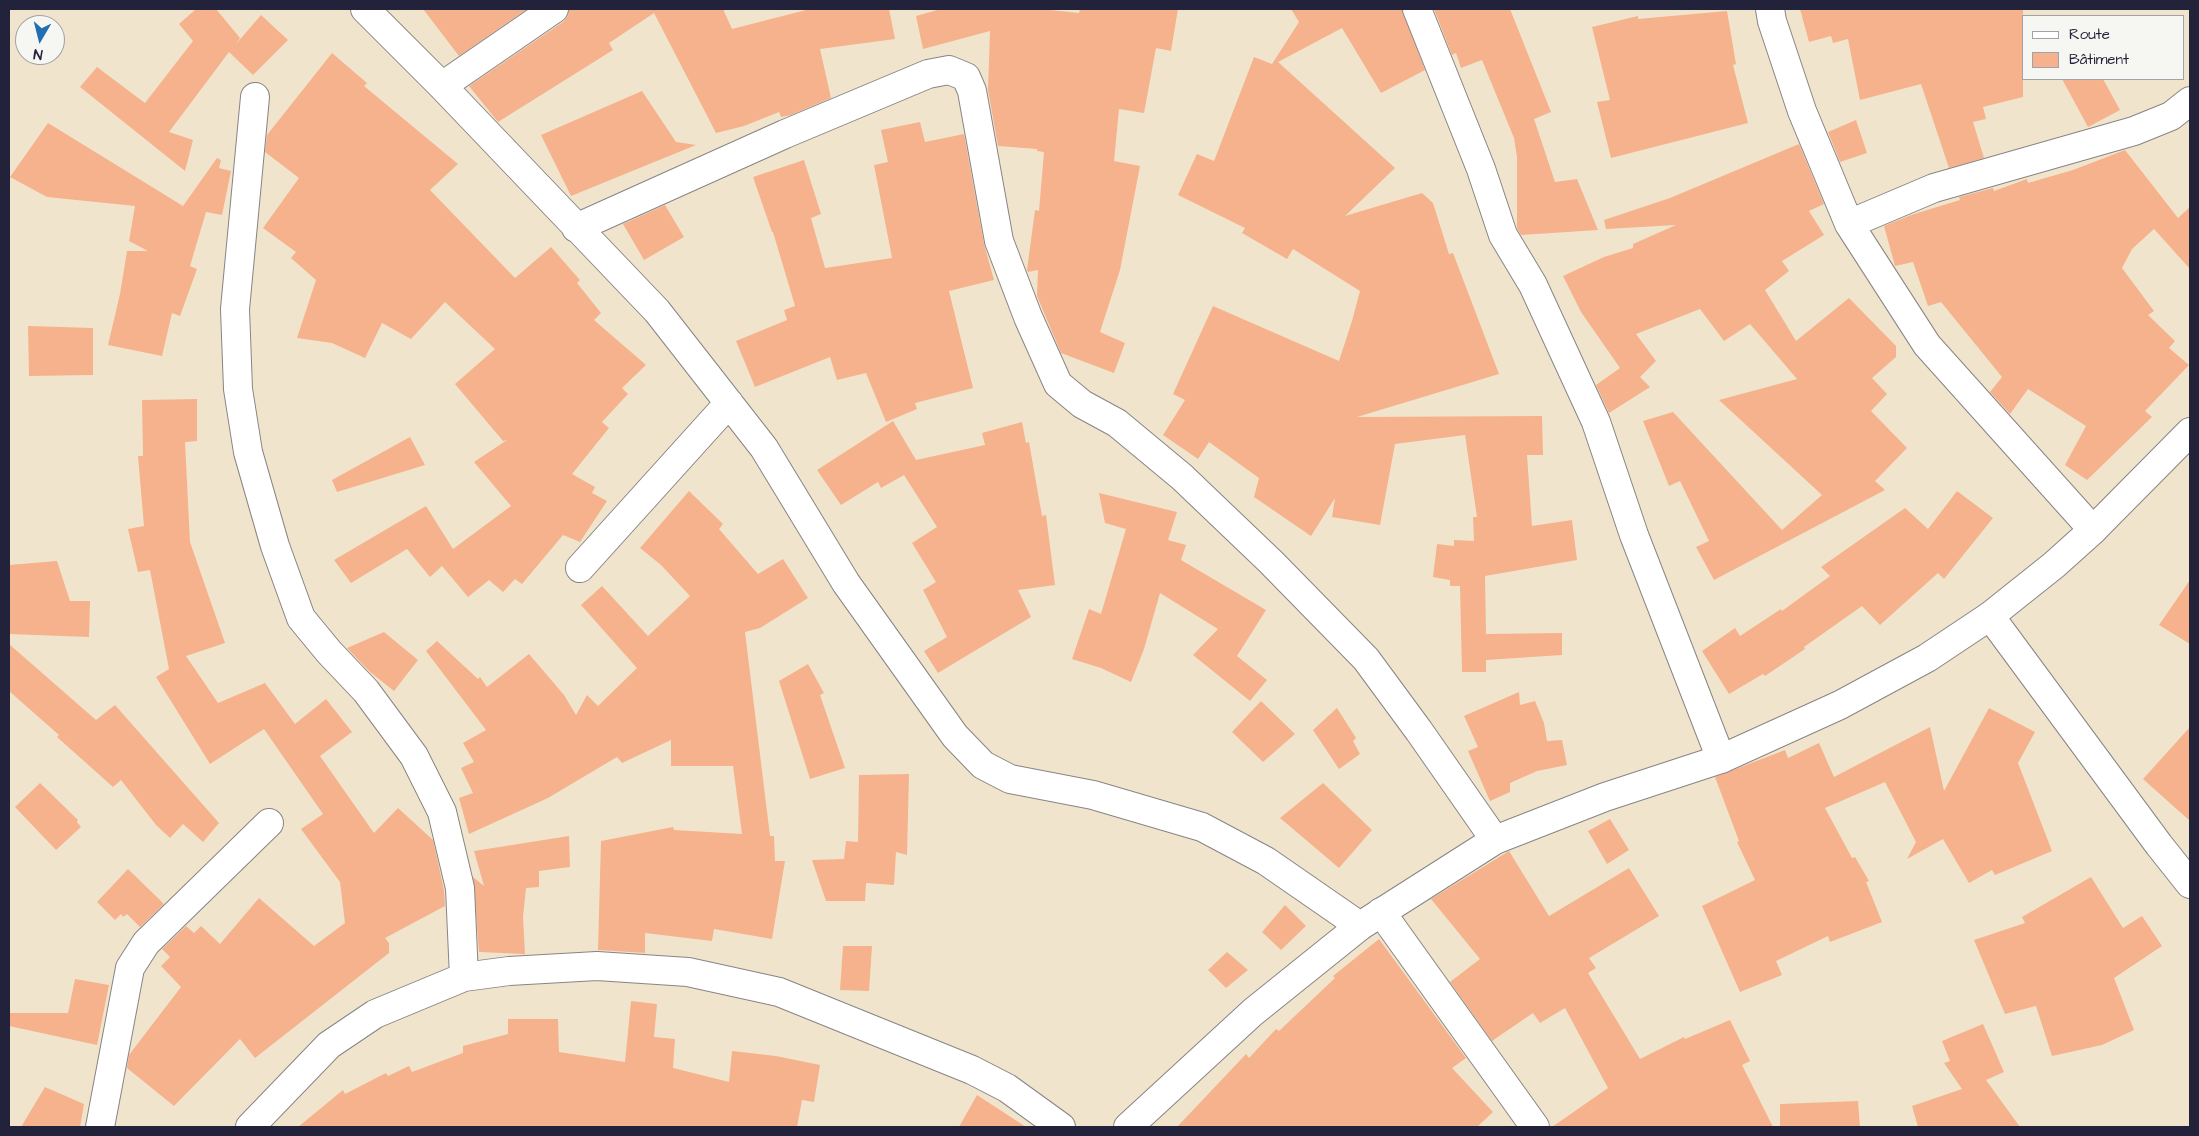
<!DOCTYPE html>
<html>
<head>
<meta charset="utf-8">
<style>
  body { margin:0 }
  #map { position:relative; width:2199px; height:1136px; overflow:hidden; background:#f0e5cc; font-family:"Architects Daughter",sans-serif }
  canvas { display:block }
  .frame { position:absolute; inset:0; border:10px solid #22223b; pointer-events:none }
  .legend { position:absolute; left:2022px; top:15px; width:162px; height:65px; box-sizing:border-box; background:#f6f6f2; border:1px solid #a1a1a9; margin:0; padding:6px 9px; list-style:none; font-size:15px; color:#22223b }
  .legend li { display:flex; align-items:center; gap:10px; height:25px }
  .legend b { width:25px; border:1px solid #a1a1a9 }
  .north { position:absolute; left:15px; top:15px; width:50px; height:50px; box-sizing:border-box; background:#f6f6f2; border:1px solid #a1a1a9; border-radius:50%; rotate:188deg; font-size:14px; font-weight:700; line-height:20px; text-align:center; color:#22223b }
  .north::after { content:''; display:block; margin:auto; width:18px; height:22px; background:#1f6fb2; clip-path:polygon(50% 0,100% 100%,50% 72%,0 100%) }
</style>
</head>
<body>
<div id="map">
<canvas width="2199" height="1136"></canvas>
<div class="frame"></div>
<ul class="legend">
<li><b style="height:6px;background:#fff"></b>Route</li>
<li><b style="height:14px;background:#f5b28d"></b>Bâtiment</li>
</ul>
<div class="north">N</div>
</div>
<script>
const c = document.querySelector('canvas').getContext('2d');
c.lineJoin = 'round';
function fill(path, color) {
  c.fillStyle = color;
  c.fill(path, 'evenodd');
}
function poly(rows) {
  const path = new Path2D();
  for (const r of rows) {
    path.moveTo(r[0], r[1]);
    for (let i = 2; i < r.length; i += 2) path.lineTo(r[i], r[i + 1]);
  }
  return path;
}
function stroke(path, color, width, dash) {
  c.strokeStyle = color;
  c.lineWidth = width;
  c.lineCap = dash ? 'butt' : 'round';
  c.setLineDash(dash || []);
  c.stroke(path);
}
fill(poly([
  [196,9,216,9,240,38,236,44,261,15,288,40,253,75,229,52,169,132,193,140,185,171,80,87,97,67,145,103,193,41,179,24],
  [423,9,527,9,459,56],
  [569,9,723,9,732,29,810,9,889,9,895,39,820,49,831,98,791,115,781,117,779,112,744,126,716,133,654,13,609,43,613,50,498,122,469,86,563,22,568,16],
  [941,9,1040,9,1079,13,1080,9,1178,9,1171,51,1156,48,1144,113,1119,109,1114,161,1140,166,1120,270,1100,332,1125,343,1114,373,1061,353,1037,296,1038,270,1028,272,1027,270,1035,210,1039,211,1044,152,1037,151,1037,149,998,146,988,90,990,31,923,49,916,16],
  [1291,9,1402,9,1425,70,1381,93,1342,28,1278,62,1395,168,1345,216,1422,193,1433,203,1449,254,1453,253,1499,374,1357,417,1542,416,1543,455,1527,455,1532,526,1572,520,1577,560,1485,576,1486,634,1562,633,1562,655,1486,660,1486,672,1462,672,1460,586,1450,586,1450,580,1433,577,1437,544,1454,546,1454,540,1474,541,1473,517,1477,517,1465,435,1395,444,1380,525,1332,517,1335,498,1311,536,1254,497,1259,478,1209,442,1198,459,1163,435,1185,400,1173,394,1213,306,1339,361,1352,321,1360,291,1293,249,1287,259,1242,233,1245,228,1178,195,1197,154,1214,161,1254,57,1272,64,1299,22],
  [1434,9,1510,9,1551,112,1534,119,1555,182,1577,179,1598,230,1521,235,1517,228,1517,157,1514,138,1482,60,1461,68,1456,53,1452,55],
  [1800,9,2023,9,2023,97,1983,107,1986,119,1973,122,1984,158,1949,168,1921,84,1860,100,1848,39,1833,43,1831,36,1809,42],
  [1727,11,1736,64,1733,65,1748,123,1611,158,1597,102,1610,100,1592,27,1638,16,1638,19],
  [332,53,367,83,364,86,458,164,430,190,515,278,551,247,580,280,577,283,601,313,594,320,646,365,622,388,628,394,602,422,609,428,572,474,595,487,592,493,607,501,580,542,563,535,522,584,515,579,503,592,489,580,468,597,442,566,430,577,407,549,351,583,334,560,426,506,453,549,511,506,474,462,507,440,503,441,455,384,495,349,445,302,411,339,382,323,365,358,332,343,297,338,316,280,291,258,296,252,263,228,299,178,265,152,267,135],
  [2062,79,2103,79,2120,110,2088,127],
  [642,91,676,142,696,145,571,196,541,135],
  [1856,120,1867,153,1840,162,1828,132],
  [920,122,925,142,964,134,984,244,994,280,949,291,973,388,915,403,917,409,886,422,866,373,837,380,830,357,755,387,736,341,787,320,784,310,795,306,773,232,772,232,753,177,804,160,821,214,811,218,825,268,892,258,874,165,888,162,881,130],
  [48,123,183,206,217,158,221,160,219,168,231,171,222,215,206,212,190,266,197,269,180,316,172,313,162,356,108,345,120,294,127,251,148,251,129,241,135,206,47,197,10,177],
  [1799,144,1824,204,1809,211,1824,235,1782,261,1789,271,1765,290,1796,341,1849,298,1896,346,1896,357,1872,378,1887,394,1871,411,1907,448,1875,481,1885,490,1714,580,1696,547,1709,541,1680,481,1669,486,1643,421,1673,412,1782,530,1822,495,1719,400,1797,379,1750,324,1724,341,1700,309,1636,334,1656,361,1640,377,1650,387,1609,413,1596,385,1620,368,1581,312,1563,276,1604,257,1633,248,1633,244,1676,225,1606,229,1604,220,1670,198],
  [2125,150,2178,218,2190,207,2190,269,2154,229,2132,249,2122,268,2154,311,2148,315,2175,341,2169,348,2189,365,2145,411,2152,417,2087,480,2065,465,2086,426,2028,389,2010,414,1990,392,2002,377,1941,302,1928,306,1913,262,1895,266,1884,226,1911,215,1960,200,1959,197,1993,188,1994,191,2027,179,2028,183,2073,170],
  [665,205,684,237,644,260,623,224],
  [28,326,93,328,93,375,29,376],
  [197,399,197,441,185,442,190,542,225,643,186,656,218,703,265,683,295,724,326,699,352,732,320,756,374,833,398,808,433,840,444,890,445,906,385,938,389,943,389,953,255,1058,240,1039,174,1106,127,1068,129,1055,181,987,161,966,170,957,162,949,186,926,194,933,201,926,220,944,259,898,314,946,345,923,340,882,301,829,323,814,264,729,210,764,156,677,169,669,150,570,138,572,128,529,144,526,138,456,143,456,142,400],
  [893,421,916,460,985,445,982,433,1022,422,1026,443,1029,442,1042,516,1046,515,1055,585,1018,590,1031,617,938,673,924,651,947,637,923,590,936,582,912,543,937,527,904,475,881,488,878,482,841,505,817,470],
  [410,437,425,465,337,492,332,480],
  [689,491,723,524,719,529,758,574,783,559,808,598,760,628,745,632,770,836,774,836,775,861,785,861,772,939,714,929,712,941,645,933,645,953,598,950,601,841,673,827,674,830,742,834,733,766,671,766,671,740,622,763,617,757,548,798,469,834,459,798,473,793,461,768,474,762,463,743,486,730,426,651,437,641,478,679,480,677,487,687,529,654,564,695,576,715,587,695,598,706,637,668,581,605,602,586,648,636,690,596,661,565,640,548],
  [1957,491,1993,518,1944,579,1938,573,1880,625,1862,606,1804,647,1805,649,1765,676,1763,674,1729,694,1702,651,1735,628,1740,636,1781,609,1782,611,1830,576,1821,567,1905,508,1928,529],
  [1099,493,1177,512,1168,540,1186,545,1181,560,1266,610,1237,656,1267,680,1250,701,1193,655,1218,629,1160,593,1144,649,1131,682,1101,668,1072,659,1089,609,1101,614,1126,529,1105,523],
  [57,561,70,601,90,601,89,637,9,634,9,565],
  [2190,580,2190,644,2159,625],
  [384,632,418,660,394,691,370,672,347,648],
  [9,644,96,720,115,705,219,823,203,842,183,824,170,838,156,825,121,780,113,787,57,737,59,735,9,691],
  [808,664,824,693,820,695,845,768,810,779,779,681],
  [1519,692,1520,705,1535,701,1544,723,1547,741,1562,740,1567,765,1537,771,1510,783,1510,792,1490,801,1468,751,1478,747,1464,716],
  [1261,701,1295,734,1263,762,1232,732],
  [1337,708,1356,738,1353,741,1360,754,1339,769,1313,730],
  [1989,708,2035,732,2018,763,2052,851,1995,875,1992,870,1969,883,1943,839,1907,859,1916,842,1885,782,1825,808,1852,858,1855,857,1869,881,1866,882,1882,922,1830,942,1828,936,1776,961,1782,975,1740,992,1702,906,1755,880,1737,842,1739,841,1715,777,1785,750,1788,758,1819,743,1834,777,1930,727,1944,791],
  [2190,727,2190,821,2143,779],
  [909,774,907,855,896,852,894,885,866,883,865,901,826,901,812,860,844,859,846,841,858,842,859,775],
  [40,783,78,820,77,822,81,827,56,850,15,807],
  [1323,783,1372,830,1339,868,1280,818],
  [1610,819,1629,850,1607,864,1588,831],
  [569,836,570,867,539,871,539,887,526,888,523,917,525,954,479,952,473,877,484,886,474,851],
  [1509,851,1549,916,1629,868,1659,916,1589,958,1596,968,1588,973,1640,1059,1684,1037,1685,1039,1730,1020,1750,1061,1742,1065,1773,1127,1552,1127,1608,1088,1565,1008,1540,1023,1533,1013,1492,1041,1450,982,1480,959,1431,899],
  [128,869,164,904,140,927,127,914,123,917,121,914,115,920,97,902],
  [2091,877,2123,928,2142,916,2162,946,2114,978,2134,1030,2102,1045,2052,1056,2036,1006,2005,1014,1974,940,2025,923,2022,917],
  [1285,905,1306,926,1281,950,1262,932],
  [1379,939,1466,1058,1452,1068,1493,1112,1477,1127,1177,1127,1246,1054,1249,1058,1276,1029,1279,1031,1335,978,1333,976],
  [843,946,872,946,869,991,840,990],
  [1227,952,1248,970,1226,988,1208,970],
  [75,979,109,985,97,1045,9,1026,9,1013,68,1013],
  [631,1001,657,1004,654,1037,675,1039,673,1068,729,1082,732,1051,776,1056,820,1065,814,1102,802,1100,797,1127,298,1127,343,1090,345,1094,386,1073,388,1076,409,1066,412,1072,463,1053,463,1046,508,1034,508,1019,558,1019,559,1052,625,1062],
  [1983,1024,2004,1072,1986,1080,2020,1127,1918,1127,1912,1106,1962,1089,1944,1063,1950,1061,1942,1041],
  [45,1087,84,1104,80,1127,21,1127],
  [977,1095,1026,1127,959,1127],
  [1858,1101,1860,1127,1780,1127,1780,1104]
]), '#f5b28d');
const street = poly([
  [365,9,442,86,657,311,764,448,846,583,955,736,983,765,1010,779,1093,795,1202,827,1266,861,1360,926],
  [1417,9,1481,169,1503,235,1533,285,1596,422,1634,535,1721,759],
  [1770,9,1772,21,1802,111,1849,224,1927,345,2093,530],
  [442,86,554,9],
  [255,97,235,309,238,389,248,452,275,546,301,618,329,652,366,691,414,756,442,812,460,888,464,977],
  [1849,224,1934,188,2134,131,2171,116,2190,101],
  [576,228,785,134,928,74,949,70,966,77,972,91,999,241,1028,317,1058,384,1082,404,1117,423,1182,477,1271,562,1366,659,1419,731,1495,840],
  [580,568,729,403],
  [1990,616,2159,845,2190,884],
  [1381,912,1535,1127],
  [100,1127,130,968,146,943,269,823],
  [250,1127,329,1045,375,1014,464,977,509,971,597,966,688,972,779,992,972,1070,1007,1088,1061,1127]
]);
const secondary = poly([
  [1128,1127,1253,1012,1360,926,1495,840,1605,797,1721,759,1840,705,1927,658,1990,616,2054,565,2093,530,2190,432]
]);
stroke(street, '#898484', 30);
stroke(secondary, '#898484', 30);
stroke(street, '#fff', 28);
stroke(secondary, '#fff', 28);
</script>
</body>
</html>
